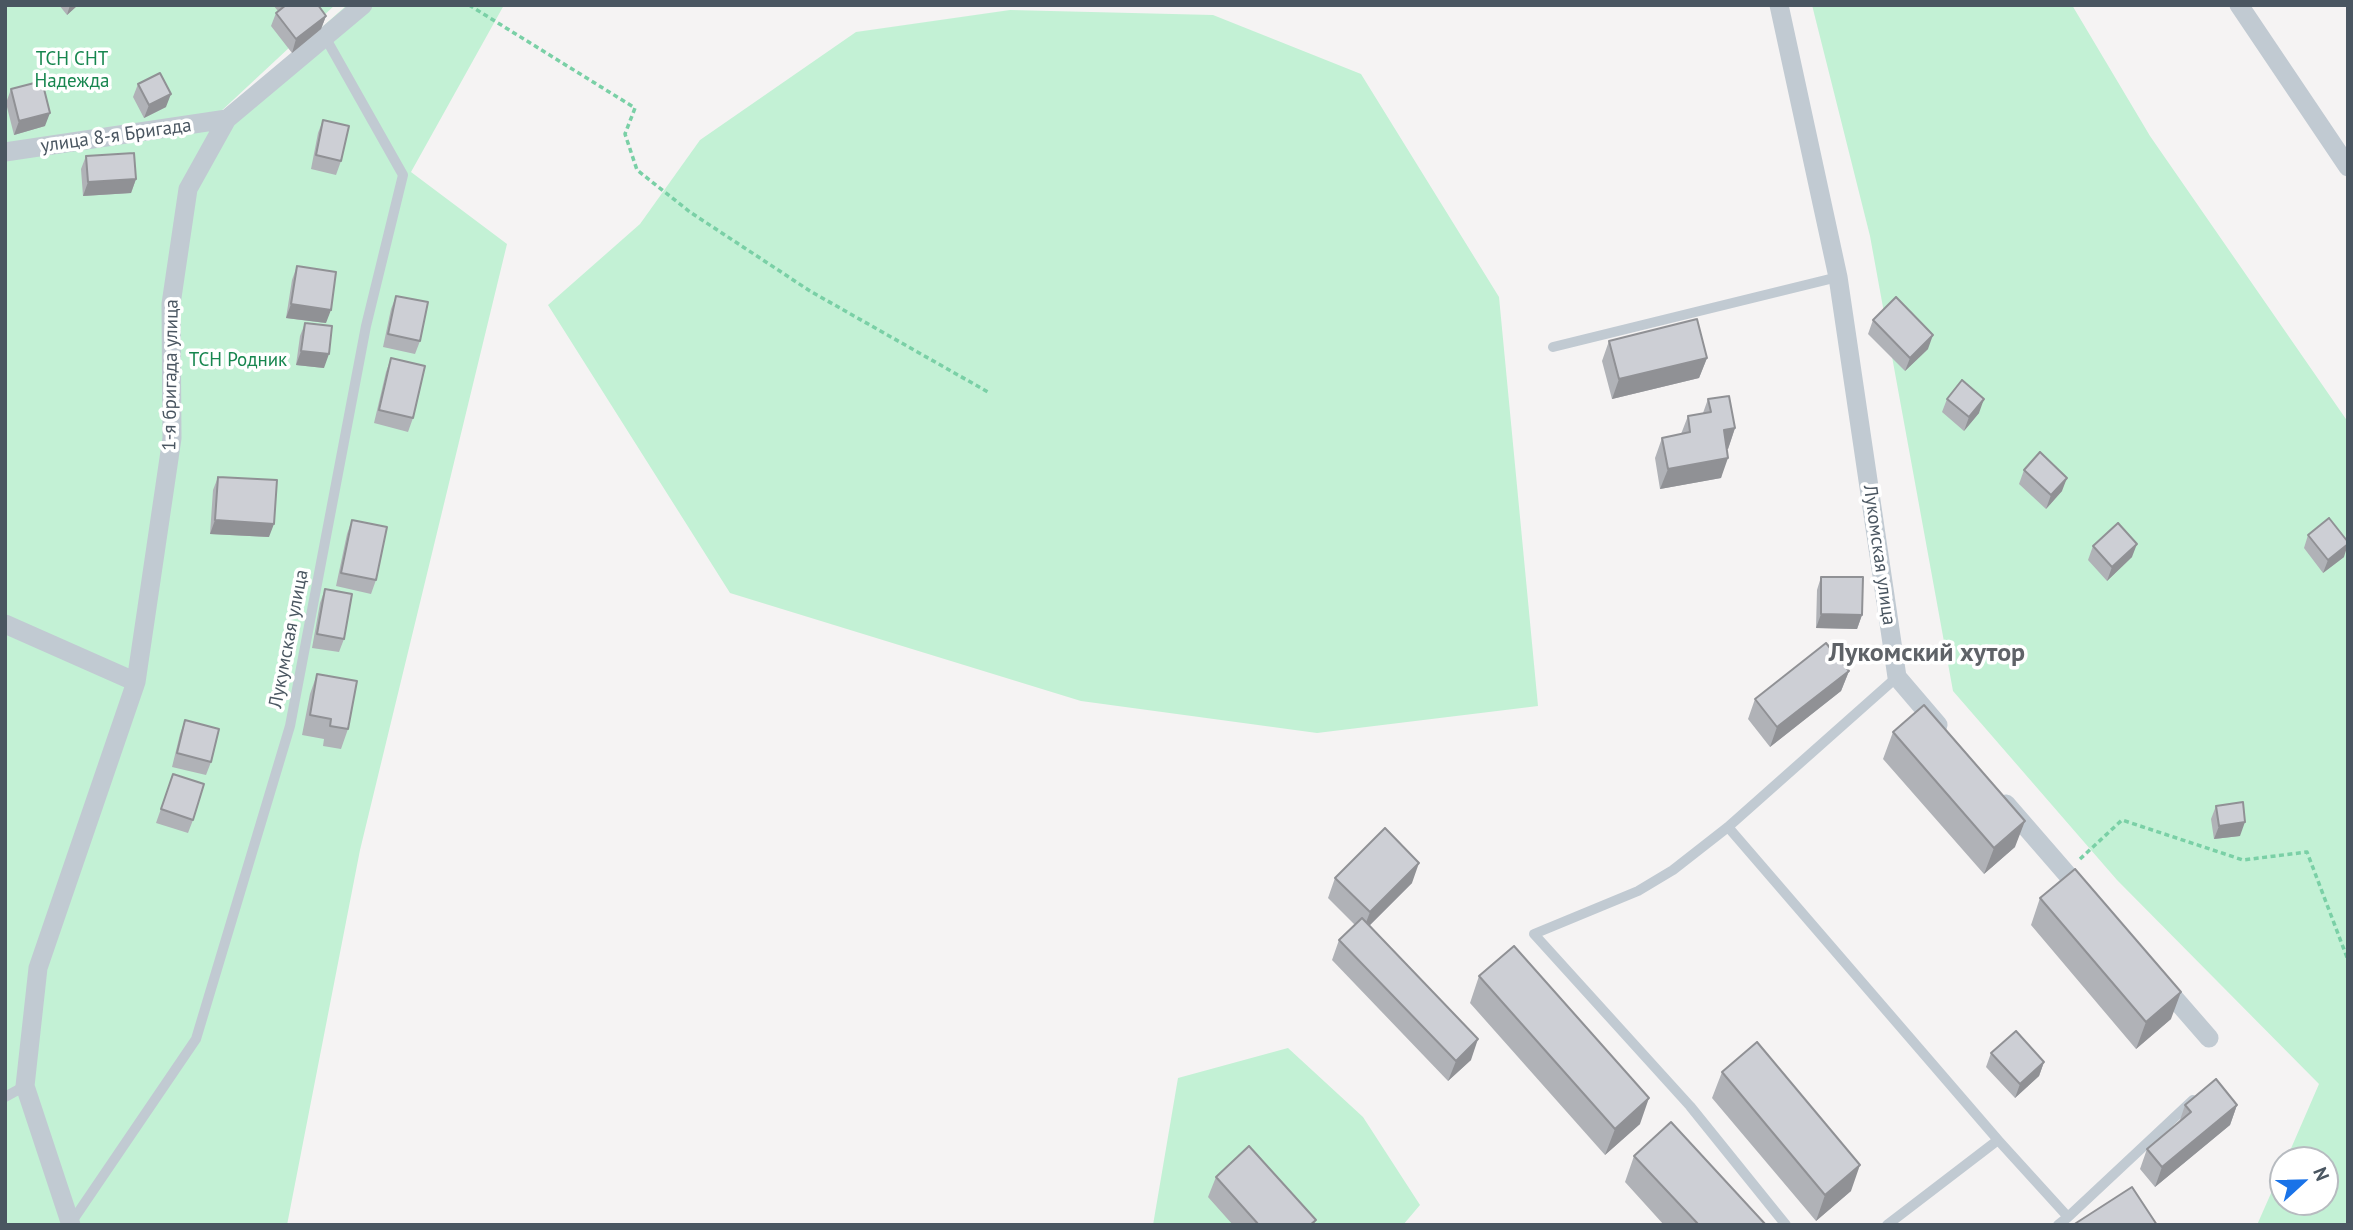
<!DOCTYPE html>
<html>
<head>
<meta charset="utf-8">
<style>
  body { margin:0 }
  #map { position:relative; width:2353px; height:1230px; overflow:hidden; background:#f5f3f3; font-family:"PT Sans",sans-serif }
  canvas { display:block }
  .frame { position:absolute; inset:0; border:7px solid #4a5661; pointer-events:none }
  .north { position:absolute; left:2269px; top:1146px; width:70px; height:70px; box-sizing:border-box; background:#fff; border:2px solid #b7bbc0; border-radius:50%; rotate:68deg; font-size:19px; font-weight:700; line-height:28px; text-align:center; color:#4a5661 }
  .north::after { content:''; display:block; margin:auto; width:24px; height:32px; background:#1a73e8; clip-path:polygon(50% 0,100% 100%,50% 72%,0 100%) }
</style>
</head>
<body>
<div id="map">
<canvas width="2353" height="1230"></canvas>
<div class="frame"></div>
<div class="north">N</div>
</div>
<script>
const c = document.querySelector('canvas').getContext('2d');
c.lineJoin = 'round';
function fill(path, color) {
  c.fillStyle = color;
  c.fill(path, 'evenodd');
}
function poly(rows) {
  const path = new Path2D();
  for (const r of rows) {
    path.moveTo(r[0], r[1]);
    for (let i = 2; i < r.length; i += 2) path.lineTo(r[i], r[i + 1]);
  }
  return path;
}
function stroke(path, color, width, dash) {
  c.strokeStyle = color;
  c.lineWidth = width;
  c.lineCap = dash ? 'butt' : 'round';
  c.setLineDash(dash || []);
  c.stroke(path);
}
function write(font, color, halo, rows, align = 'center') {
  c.font = font + ' "PT Sans",sans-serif';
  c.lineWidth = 7;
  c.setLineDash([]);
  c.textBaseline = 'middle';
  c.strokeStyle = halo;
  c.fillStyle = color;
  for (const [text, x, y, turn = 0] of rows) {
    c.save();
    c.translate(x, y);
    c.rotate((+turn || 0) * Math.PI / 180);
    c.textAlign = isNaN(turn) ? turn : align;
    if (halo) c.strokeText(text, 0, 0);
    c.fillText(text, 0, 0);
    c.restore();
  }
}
fill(poly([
  [5,5,335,5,218,114,5,148],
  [347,5,504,5,411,172,507,244,360,850,287,1225,5,1225,5,160,207,129],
  [1812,5,2072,5,2150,136,2348,422,2348,1225,2257,1225,2283,1166,2283,1202,2325,1202,2325,1160,2286,1160,2319,1084,2117,880,1953,691,1870,236],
  [1010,10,1213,15,1361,74,1499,297,1538,706,1317,733,1081,701,730,593,548,305,640,224,700,140,856,32],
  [1288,1048,1363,1117,1420,1205,1403,1225,1153,1225,1178,1078]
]), '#c3f1d5');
stroke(poly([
  [469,5,635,108,625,134,637,170,690,212,810,291,988,392],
  [2080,859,2122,820,2243,860,2307,852,2348,960]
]), '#7ad0a6', 3.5, [5, 3.5]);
stroke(poly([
  [1553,347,1838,277],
  [1728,827,1998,1140,1887,1225],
  [5,1097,25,1086],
  [1998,1140,2068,1217,2193,1100],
  [71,1223,196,1039,290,726,366,326,403,175,325,37],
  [1786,1225,1690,1106,1534,934,1638,891,1673,870,1728,827,1897,677],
  [2058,1225,2068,1217]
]), '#c1cad2', 10);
stroke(poly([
  [1779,5,1838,277,1897,677,1938,725],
  [2239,5,2348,167],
  [5,152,227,119],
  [5,624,136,682],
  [2006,804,2085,895],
  [2162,984,2209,1038],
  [71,1225,25,1086,38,968,136,682,172,438,171,304,188,189,227,119,363,5]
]), '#c1cad2', 19);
fill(poly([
  [59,5,78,5,67,15],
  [273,5,318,5,326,16,321,29,292,53,271,26,276,13,278,11],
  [138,84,166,107,144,118,133,97],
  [11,89,45,126,14,135,6,103],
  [323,120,341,161,336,175,311,169,318,133],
  [86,156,136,179,131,193,83,196,81,169],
  [297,266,326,323,286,318,292,280],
  [396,296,420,341,415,354,383,347,391,309],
  [1873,320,1928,349,1905,371,1868,334],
  [305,323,324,368,296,365,300,336],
  [1609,341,1707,358,1699,378,1612,399,1602,361],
  [391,358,413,418,408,432,374,423,386,372],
  [1708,399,1735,428,1728,449,1727,449,1721,478,1660,489,1655,458,1662,438,1681,434,1688,416,1703,413],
  [1947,399,1979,413,1964,431,1942,412],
  [2024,470,2062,491,2046,509,2019,484],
  [218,477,269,537,210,534,213,490],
  [352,520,376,580,371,594,336,586,347,534],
  [2308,535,2344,557,2323,573,2304,548],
  [2093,546,2132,557,2107,581,2088,560],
  [1821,577,1862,615,1857,629,1816,628,1817,590],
  [325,589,344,639,339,652,312,648,320,603],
  [1849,671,1841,691,1770,747,1748,719,1755,699],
  [317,674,348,729,341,749,323,746,324,739,302,735,310,694],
  [185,720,211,762,206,775,172,767,180,734],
  [1893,732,2015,847,1984,874,1883,759],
  [173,774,193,820,188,833,156,823],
  [2216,806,2240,836,2214,839,2211,819],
  [1335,878,1412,883,1369,926,1471,1060,1448,1081,1332,960,1339,940,1355,925,1328,898],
  [2040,898,2171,1019,2136,1049,2031,925],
  [1479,976,1640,1124,1605,1155,1470,1003],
  [1991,1053,2044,1062,2039,1076,2015,1098,1986,1067],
  [1722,1072,1851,1191,1816,1221,1712,1098],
  [2185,1105,2237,1105,2230,1125,2155,1187,2140,1169,2147,1149,2179,1123],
  [1634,1156,1766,1225,1664,1225,1625,1182],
  [1216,1177,1316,1220,1314,1225,1233,1225,1208,1197]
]), '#b0b2b7');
fill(poly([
  [70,5,78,5,67,15],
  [326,16,321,29,292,53,296,39],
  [171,94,166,107,144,118,149,105],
  [50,113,45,126,14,135,19,121],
  [136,179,131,193,83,196,88,182],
  [291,304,331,310,326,323,286,318],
  [1933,335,1928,349,1905,371,1910,358],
  [301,351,329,354,324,368,296,365],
  [1707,358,1699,378,1612,399,1619,379],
  [1984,399,1979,413,1964,431,1969,417],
  [1735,428,1728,449,1716,451,1724,430],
  [1728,458,1721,478,1660,489,1668,469],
  [2067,478,2062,491,2046,509,2051,495],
  [215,520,274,524,269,537,210,534],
  [2137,544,2132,557,2107,581,2112,567],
  [2348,544,2344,557,2323,573,2328,560],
  [1821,614,1862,615,1857,629,1816,628],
  [1849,671,1841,691,1770,747,1777,727],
  [2025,821,2015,847,1984,874,1994,848],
  [2245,822,2240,836,2214,839,2219,826],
  [1419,863,1412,883,1362,933,1370,912],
  [2181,992,2171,1019,2136,1049,2146,1022],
  [1478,1039,1471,1060,1448,1081,1456,1061],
  [2044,1062,2039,1076,2015,1098,2020,1084],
  [1649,1098,1640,1124,1605,1155,1615,1129],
  [2237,1105,2230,1125,2155,1187,2162,1167],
  [1860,1165,1851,1191,1816,1221,1825,1195]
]), '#909195');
const building = poly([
  [286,5,318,5,326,16,296,39,276,13,286,5],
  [160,73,171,94,149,105,138,84,160,73],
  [42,81,50,113,19,121,11,89,42,81],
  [323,120,349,126,341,161,316,155,323,120],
  [134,153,136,179,88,182,86,156,134,153],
  [297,266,336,272,331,310,291,304,297,266],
  [396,296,428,302,420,341,388,334,396,296],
  [1896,297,1933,335,1910,358,1873,320,1896,297],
  [1697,319,1707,358,1619,379,1609,341,1697,319],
  [305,323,332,326,329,354,301,351,305,323],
  [391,358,425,366,413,418,379,410,391,358],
  [1962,380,1984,399,1969,417,1947,399,1962,380],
  [1729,396,1735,428,1724,430,1728,458,1668,469,1662,438,1690,432,1688,416,1711,412,1708,399,1729,396],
  [2040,452,2067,478,2051,495,2024,470,2040,452],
  [218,477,277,480,274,524,215,520,218,477],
  [2329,518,2348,542,2348,544,2328,560,2308,535,2329,518],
  [352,520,387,527,376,580,341,573,352,520],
  [2118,523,2137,544,2112,567,2093,546,2118,523],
  [1821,577,1863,577,1862,615,1821,614,1821,577],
  [325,589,352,594,344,639,317,634,325,589],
  [1826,643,1849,671,1777,727,1755,699,1826,643],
  [317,674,357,681,348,729,330,726,331,719,310,715,317,674],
  [1924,705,2025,821,1994,848,1893,732,1924,705],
  [185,720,219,729,211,762,177,753,185,720],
  [173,774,204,784,193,820,161,809,173,774],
  [2243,802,2245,822,2219,826,2216,806,2243,802],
  [1385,828,1419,863,1370,912,1335,878,1385,828],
  [2075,869,2181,992,2146,1022,2040,898,2075,869],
  [1362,918,1478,1039,1456,1061,1339,940,1362,918],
  [1514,946,1649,1098,1615,1129,1479,976,1514,946],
  [2016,1031,2044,1062,2020,1084,1991,1053,2016,1031],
  [1757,1042,1860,1165,1825,1195,1722,1072,1757,1042],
  [2216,1079,2237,1105,2162,1167,2147,1149,2191,1112,2185,1105,2216,1079],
  [1671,1122,1766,1225,1699,1225,1634,1156,1671,1122],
  [1249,1146,1316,1220,1310,1225,1259,1225,1216,1177,1249,1146],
  [2132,1187,2157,1225,2073,1225,2132,1187]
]);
fill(building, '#cdcfd5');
stroke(building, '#909195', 2);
write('19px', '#17864f', '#fff', [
  ["ТСН СНТ",72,60],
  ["Надежда",72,82],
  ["ТСН Родник",238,361]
]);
write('19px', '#4a5661', '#fff', [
  ["улица 8-я Бригада",116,136,-8],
  ["1-я бригада улица",171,375,-89],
  ["Лукомская улица",1879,555,82],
  ["Лукумская улица",289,639,-79]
]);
write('bold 26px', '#5f6368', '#fff', [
  ["Лукомский хутор",1927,654]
]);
</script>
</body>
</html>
